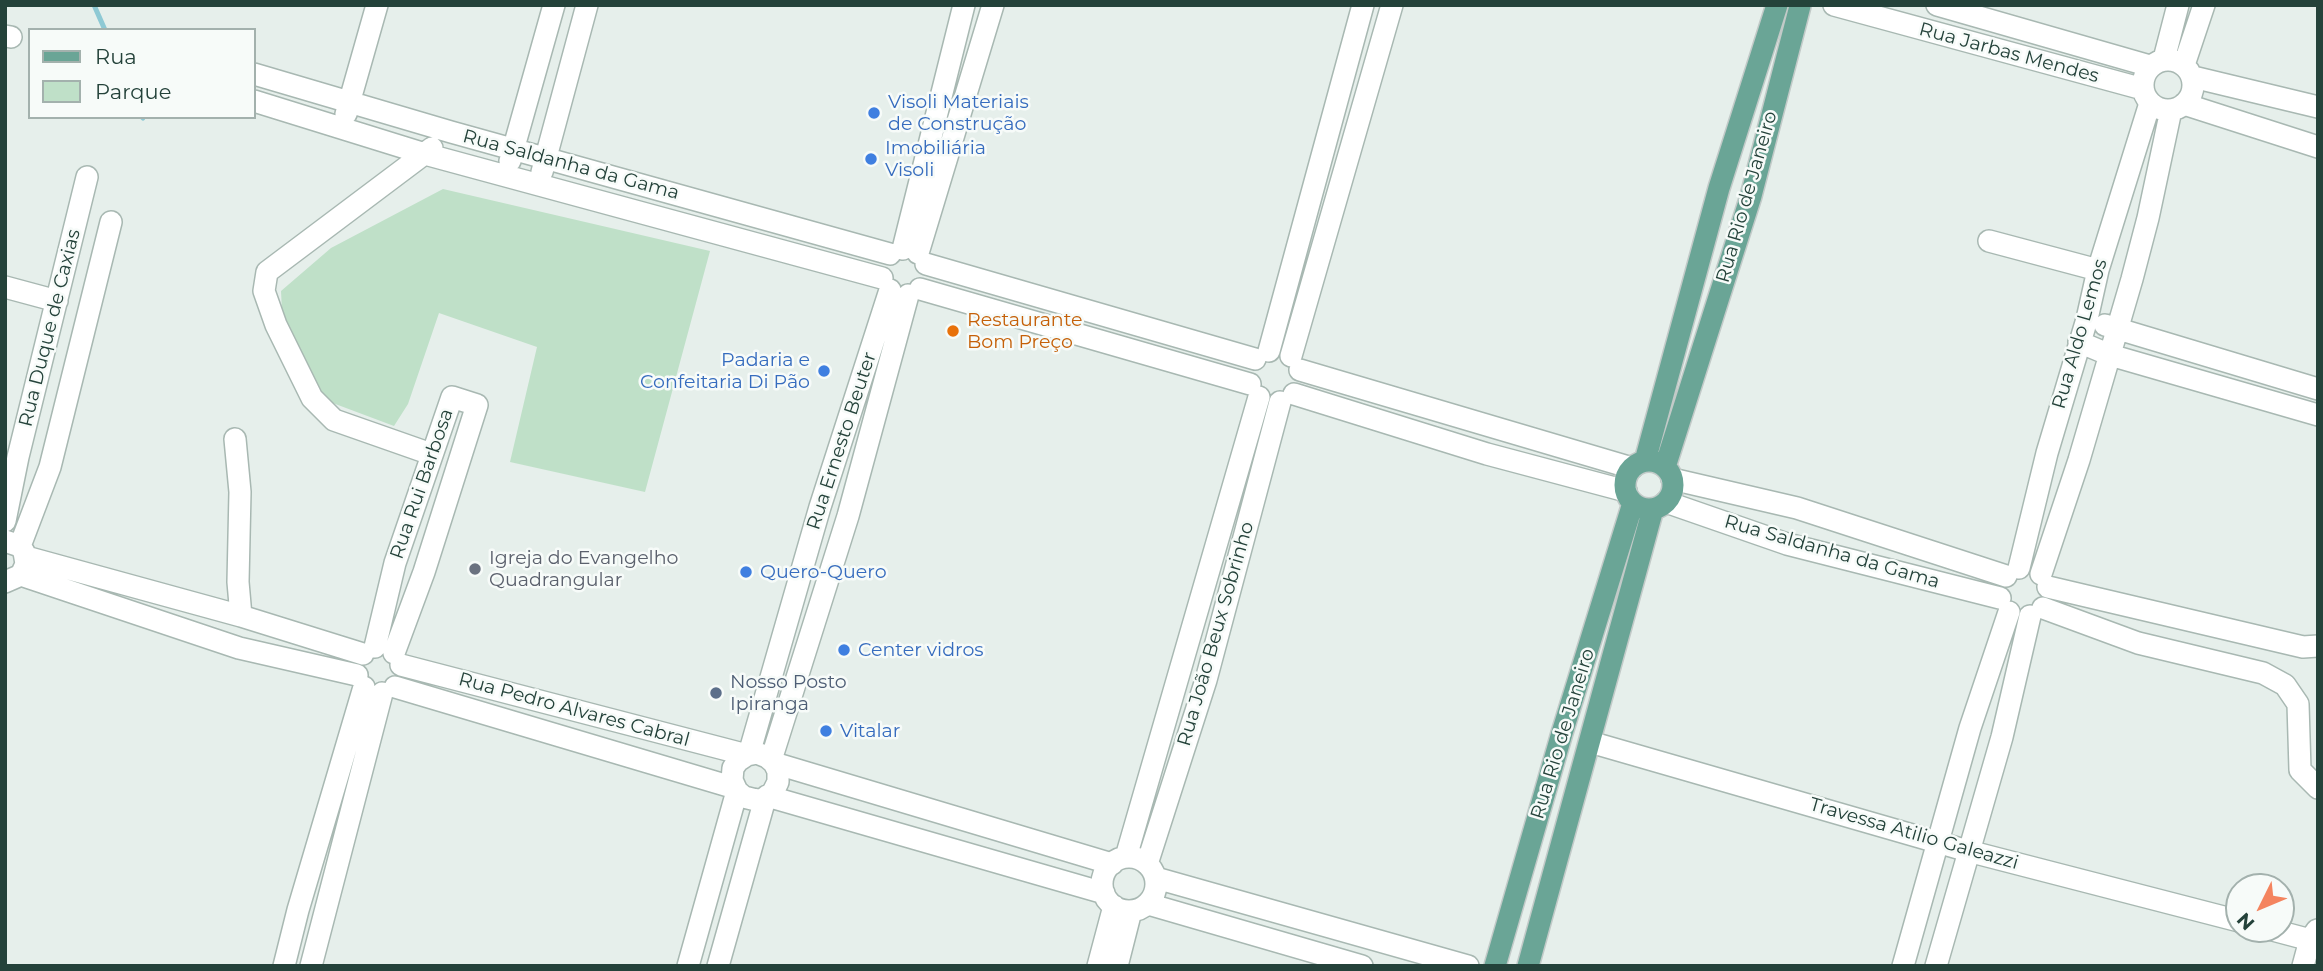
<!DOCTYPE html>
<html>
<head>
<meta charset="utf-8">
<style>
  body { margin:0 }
  #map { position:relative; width:2323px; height:971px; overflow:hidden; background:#e6efeb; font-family:Montserrat,sans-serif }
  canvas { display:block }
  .frame { position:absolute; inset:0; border:7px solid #24423a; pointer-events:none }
  .legend { position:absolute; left:28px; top:28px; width:228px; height:91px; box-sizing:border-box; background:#f7fbf9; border:2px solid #a3b1ad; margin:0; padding:9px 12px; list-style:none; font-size:21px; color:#24423a }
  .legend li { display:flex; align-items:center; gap:14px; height:35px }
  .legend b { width:35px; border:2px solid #a3b1ad }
  .north { position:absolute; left:2225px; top:873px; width:70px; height:70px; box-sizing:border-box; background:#f7fbf9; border:2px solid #a3b1ad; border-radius:50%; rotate:227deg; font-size:19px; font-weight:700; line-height:28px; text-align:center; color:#24423a }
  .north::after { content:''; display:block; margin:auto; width:24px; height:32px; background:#f4845f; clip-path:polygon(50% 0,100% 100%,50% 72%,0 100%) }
</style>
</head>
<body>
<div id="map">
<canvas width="2323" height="971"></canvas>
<div class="frame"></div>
<ul class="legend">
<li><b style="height:9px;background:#6aa596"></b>Rua</li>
<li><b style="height:19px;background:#bfe0c8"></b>Parque</li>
</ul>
<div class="north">N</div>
</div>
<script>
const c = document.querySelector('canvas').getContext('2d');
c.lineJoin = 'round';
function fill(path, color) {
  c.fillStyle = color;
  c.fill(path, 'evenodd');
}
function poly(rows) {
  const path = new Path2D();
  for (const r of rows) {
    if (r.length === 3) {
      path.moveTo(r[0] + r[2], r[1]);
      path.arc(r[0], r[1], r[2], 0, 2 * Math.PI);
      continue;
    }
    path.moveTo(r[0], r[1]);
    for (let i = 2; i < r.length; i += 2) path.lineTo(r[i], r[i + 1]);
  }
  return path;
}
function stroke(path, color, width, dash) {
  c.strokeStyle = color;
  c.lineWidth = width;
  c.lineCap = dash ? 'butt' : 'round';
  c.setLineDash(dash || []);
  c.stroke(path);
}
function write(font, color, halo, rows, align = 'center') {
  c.font = font + ' Montserrat,sans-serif';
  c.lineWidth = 5;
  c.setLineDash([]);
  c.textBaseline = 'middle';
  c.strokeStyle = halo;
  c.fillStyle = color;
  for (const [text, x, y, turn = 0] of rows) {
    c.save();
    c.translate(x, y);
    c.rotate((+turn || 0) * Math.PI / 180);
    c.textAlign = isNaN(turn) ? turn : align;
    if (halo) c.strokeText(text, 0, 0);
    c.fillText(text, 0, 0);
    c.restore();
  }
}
fill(poly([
  [443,189,710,251,645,492,510,462,537,347,439,313,408,404,394,426,314,396,283,331,281,291,331,248]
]), '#bfe0c8');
stroke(poly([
  [94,5,105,30],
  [142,117,143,118]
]), '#8ec9d4', 5);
const minor = poly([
  [1834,5,2143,89],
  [1937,5,2150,66],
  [5,36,11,37],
  [2164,59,2178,5],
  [2168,85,25],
  [2184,65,2204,5],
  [254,74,451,132,890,254],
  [2193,77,2318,107],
  [254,101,425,154,882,278],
  [2184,104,2318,147],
  [346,114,377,5],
  [510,161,554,5],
  [542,172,587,5],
  [1989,241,2098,270],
  [903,249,964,5],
  [918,253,993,5],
  [926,264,1255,359],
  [5,287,57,301],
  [920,289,1250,384],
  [2105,325,2318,389],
  [2079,342,2110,355,2318,415],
  [1269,351,1363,5],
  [1291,356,1392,5],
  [1300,370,1632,468],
  [1294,394,1487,454,1626,491],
  [235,439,240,492,238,582,241,616],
  [431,454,334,420,312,398,276,325,264,291,267,272,432,148],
  [1672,479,1797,508,2006,576],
  [1666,502,1787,544,2000,598],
  [5,521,18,457,87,177],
  [5,541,20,546,24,552,26,564,21,575,5,582],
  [20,546,50,467,111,222],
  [26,557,241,616,363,654],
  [2019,568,2047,453,2087,319,2098,270,2150,103],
  [2041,574,2079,460,2132,279,2148,218,2171,110],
  [21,575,239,648,357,675],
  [2048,587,2303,647,2318,646],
  [2043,608,2138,643,2263,673,2285,685,2298,704,2300,770,2318,788],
  [375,647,395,563,452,397,477,405,424,572,394,653],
  [401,665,747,755],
  [395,687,735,788],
  [1590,742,1968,851,2239,921],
  [749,754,820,507,890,290],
  [771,760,848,516,908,295],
  [774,763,778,771,778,782,773,792,765,799,756,800,744,797,737,791,732,780,733,768,738,761,747,755,757,753,767,757,774,763,1112,864],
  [767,796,1104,893],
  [1126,857,1259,397],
  [1129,884,27],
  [1147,864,1206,680,1280,402],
  [1156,878,1468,966],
  [1148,904,1362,966],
  [2269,929,2318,942],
  [284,966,298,910,364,687],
  [311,966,382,693],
  [688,966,737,791],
  [718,966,765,799],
  [1098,966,1114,906],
  [1117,966,1131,911],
  [1903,966,1970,728,2009,612],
  [1936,966,2002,737,2030,616],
  [2303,966,2310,940,2317,930]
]);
const major = poly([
  [1645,461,1719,188,1777,5],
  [1649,485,24],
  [1665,467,1751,196,1800,6],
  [1495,966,1562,733,1633,503],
  [1528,966,1653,509]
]);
stroke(minor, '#a8b8b2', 24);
stroke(major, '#c2cac8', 24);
stroke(minor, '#fff', 21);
stroke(major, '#6aa596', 21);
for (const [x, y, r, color] of [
  [874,113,7,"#3f7fe0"],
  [871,159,7,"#3f7fe0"],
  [953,331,7,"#e8710a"],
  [824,371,7,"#3f7fe0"],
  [475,569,7,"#6b7280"],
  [746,572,7,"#3f7fe0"],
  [844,650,7,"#3f7fe0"],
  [716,693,7,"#5c6f8a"],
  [826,731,7,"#3f7fe0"]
]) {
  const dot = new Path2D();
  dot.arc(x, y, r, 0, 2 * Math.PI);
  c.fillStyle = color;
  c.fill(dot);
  stroke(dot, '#f7fbf9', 2.5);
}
write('19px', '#24423a', '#f7fbf9', [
  ["Rua Jarbas Mendes",2009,53,15],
  ["Rua Saldanha da Gama",571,165,15],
  ["Rua Rio de Janeiro",1747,197,-74],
  ["Rua Duque de Caxias",50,328,-76],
  ["Rua Aldo Lemos",2080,334,-74],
  ["Rua Ernesto Beuter",842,441,-72],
  ["Rua Rui Barbosa",422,484,-71],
  ["Rua Saldanha da Gama",1832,552,16],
  ["Rua João Beux Sobrinho",1216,634,-74],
  ["Rua Pedro Alvares Cabral",574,710,15],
  ["Rua Rio de Janeiro",1563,734,-73],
  ["Travessa Atilio Galeazzi",1914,834,16]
]);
write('19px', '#366cbe', '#f7fbf9', [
  ["Visoli Materiais",888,102],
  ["de Construção",888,124],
  ["Imobiliária",885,148],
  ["Visoli",885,170],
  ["Padaria e",810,360,"right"],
  ["Confeitaria Di Pão",810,382,"right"],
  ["Quero-Quero",760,572],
  ["Center vidros",858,650],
  ["Vitalar",840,731]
], 'left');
write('19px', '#c56008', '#f7fbf9', [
  ["Restaurante",967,320],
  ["Bom Preço",967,342]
], 'left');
write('19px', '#5b616d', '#f7fbf9', [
  ["Igreja do Evangelho",489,558],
  ["Quadrangular",489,580]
], 'left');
write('19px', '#4e5e75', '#f7fbf9', [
  ["Nosso Posto",730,682],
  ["Ipiranga",730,704]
], 'left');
</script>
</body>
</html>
